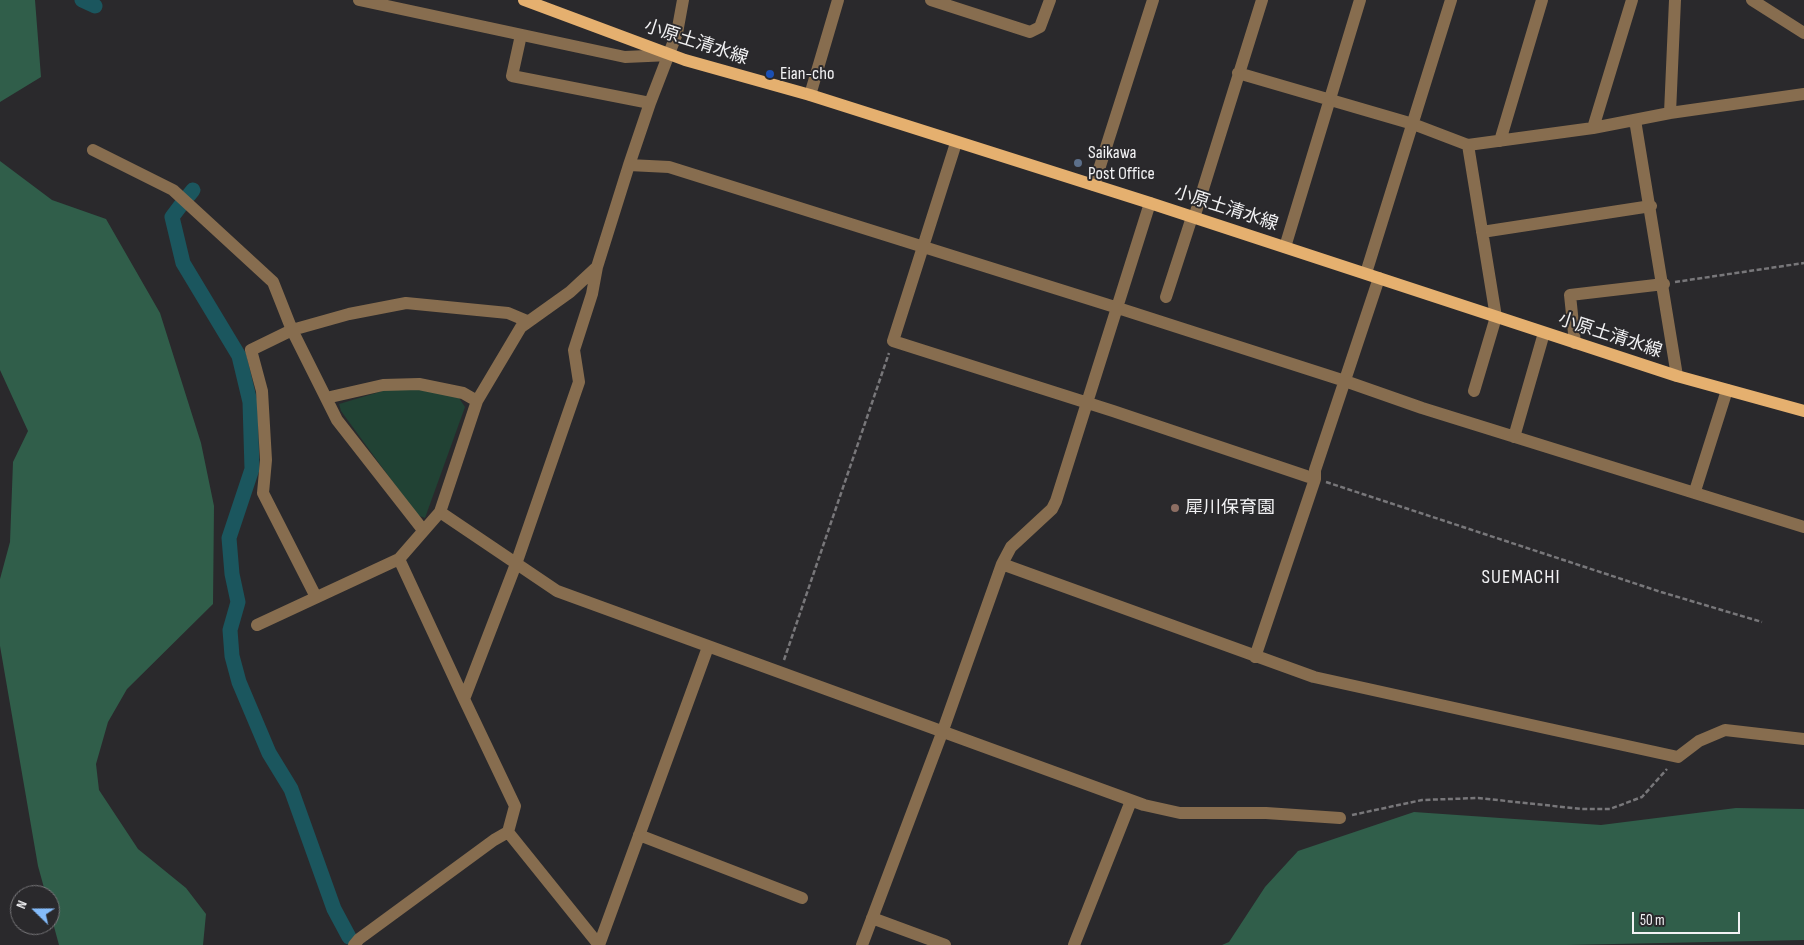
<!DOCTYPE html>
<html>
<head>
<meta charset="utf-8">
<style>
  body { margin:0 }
  #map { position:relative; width:1804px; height:945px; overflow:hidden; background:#2a292c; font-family:"Sofia Sans Condensed",sans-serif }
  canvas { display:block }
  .north { position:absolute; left:10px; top:885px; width:50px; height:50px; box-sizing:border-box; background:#2a292c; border:1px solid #7a797c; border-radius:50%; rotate:292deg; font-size:14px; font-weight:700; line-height:20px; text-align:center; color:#f2f2f4 }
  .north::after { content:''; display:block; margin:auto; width:18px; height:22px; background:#84bcfb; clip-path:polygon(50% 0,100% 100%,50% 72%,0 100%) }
  .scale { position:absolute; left:1632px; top:912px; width:108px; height:22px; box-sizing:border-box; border:2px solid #f2f2f4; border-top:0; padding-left:6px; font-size:15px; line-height:18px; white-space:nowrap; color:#f2f2f4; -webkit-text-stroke:4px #2a292c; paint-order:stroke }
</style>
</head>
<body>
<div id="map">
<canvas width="1804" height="945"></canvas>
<div class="north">N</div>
<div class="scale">50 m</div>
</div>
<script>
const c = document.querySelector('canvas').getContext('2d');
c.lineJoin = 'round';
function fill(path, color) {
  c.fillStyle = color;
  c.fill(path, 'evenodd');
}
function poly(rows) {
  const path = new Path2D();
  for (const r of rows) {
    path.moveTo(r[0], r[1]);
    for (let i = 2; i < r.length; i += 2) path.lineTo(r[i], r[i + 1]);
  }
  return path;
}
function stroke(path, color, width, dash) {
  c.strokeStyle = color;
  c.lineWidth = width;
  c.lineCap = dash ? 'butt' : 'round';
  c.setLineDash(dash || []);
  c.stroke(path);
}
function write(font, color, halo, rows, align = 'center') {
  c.font = font + ' "Sofia Sans Condensed","Noto Sans JP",sans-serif';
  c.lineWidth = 4;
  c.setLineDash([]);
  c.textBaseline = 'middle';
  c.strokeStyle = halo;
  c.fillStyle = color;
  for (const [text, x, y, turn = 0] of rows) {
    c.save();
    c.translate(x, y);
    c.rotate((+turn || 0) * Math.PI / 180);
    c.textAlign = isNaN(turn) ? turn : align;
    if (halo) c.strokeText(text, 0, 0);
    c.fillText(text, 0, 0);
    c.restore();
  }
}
fill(poly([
  [422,389,459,398,465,407,425,518,417,515,341,411,339,404,386,390]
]), '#214234');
fill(poly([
  [0,0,35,0,41,77,0,102],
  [0,161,52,200,106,219,160,313,201,443,214,506,213,604,127,689,108,722,96,764,99,790,138,849,186,888,206,914,203,945,59,945,50,912,50,895,46,895,38,866,0,646,0,579,10,542,13,462,28,431,0,370],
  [1736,808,1804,809,1804,940,1567,945,1222,945,1229,942,1265,887,1298,851,1414,812,1601,825]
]), '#305e4a');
stroke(poly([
  [82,0,95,6],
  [189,195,193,190],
  [181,205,172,217,183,263,239,356,250,402,252,469,229,538,232,574,238,602,230,630,232,656,239,682,269,753,291,789,334,909,349,937]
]), '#1b565e', 15);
stroke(poly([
  [1675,282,1804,263],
  [1326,482,1661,592,1762,622],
  [784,660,889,353],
  [1352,815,1422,800,1478,798,1582,809,1610,809,1642,797,1667,769]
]), '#78777a', 2.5, [5, 2.5]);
stroke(poly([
  [359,0,625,57,670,55],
  [931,0,1030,32,1040,27,1050,0],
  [1752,0,1804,33],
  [521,35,512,76,650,103],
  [1238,73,1413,124,1468,145,1593,128,1670,113,1804,94],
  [810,95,838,0],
  [1670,113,1675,0],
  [1635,120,1677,376],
  [1593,128,1632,0],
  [1500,141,1542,0],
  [956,143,893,341,1113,411,1315,479],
  [1468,145,1496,317,1474,391],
  [93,150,173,190,273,282,292,330,337,420,423,530],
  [629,165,669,167,1118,308,1345,381,1422,408,1804,527],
  [1094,185,1153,0],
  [1194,218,1262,0],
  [1482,232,1651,206],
  [1285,247,1360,0],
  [1366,273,1451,0],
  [1166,297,1192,217],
  [1575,343,1570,295,1664,284],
  [326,398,383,385,419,384,463,393,477,401],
  [1514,437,1544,333],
  [1695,491,1727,390],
  [440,512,557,591,1144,805,1180,813,1266,813,1340,818],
  [399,559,464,699,516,564,579,382,574,350,592,294,597,267,629,165,650,103,677,33,683,0],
  [1002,564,1314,677,1545,728,1678,757,1699,741,1725,730,1804,739],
  [316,597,263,493,266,460,262,391,251,350,292,330,349,314,406,303,508,313,527,321],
  [257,625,399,559,440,512,477,401,521,327,570,292,597,267],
  [1255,657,1315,479,1315,470,1379,278],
  [464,699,515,806,508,832],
  [639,835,802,898],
  [872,918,945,945],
  [354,945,359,939,494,840,508,832,599,945],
  [599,945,708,647],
  [862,945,942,733,1002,564,1011,547,1052,509,1056,501,1150,203],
  [1074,945,1131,801]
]), '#876d4f', 12);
stroke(poly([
  [524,0,685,60,810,95,1150,203,1677,376,1804,411]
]), '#e5b06f', 12);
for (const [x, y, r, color] of [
  [770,74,5,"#1a4fb4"],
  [1078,163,5,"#5c6f8a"],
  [1175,508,5,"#8d6e63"]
]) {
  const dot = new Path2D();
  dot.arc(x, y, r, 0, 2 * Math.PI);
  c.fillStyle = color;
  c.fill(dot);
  stroke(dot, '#2a292c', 2);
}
write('18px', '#f2f2f4', '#2a292c', [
  ["小原土清水線",696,43,18],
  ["小原土清水線",1226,209,18],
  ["小原土清水線",1610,336,18]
]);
write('18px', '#f2f2f4', '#2a292c', [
  ["Eian-cho",780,74],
  ["Saikawa",1088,153],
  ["Post Office",1088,174],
  ["犀川保育園",1185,508]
], 'left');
c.letterSpacing = '1px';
write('20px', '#f2f2f4', '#2a292c', [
  ["SUEMACHI",1521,578]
]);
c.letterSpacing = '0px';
</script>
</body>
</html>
